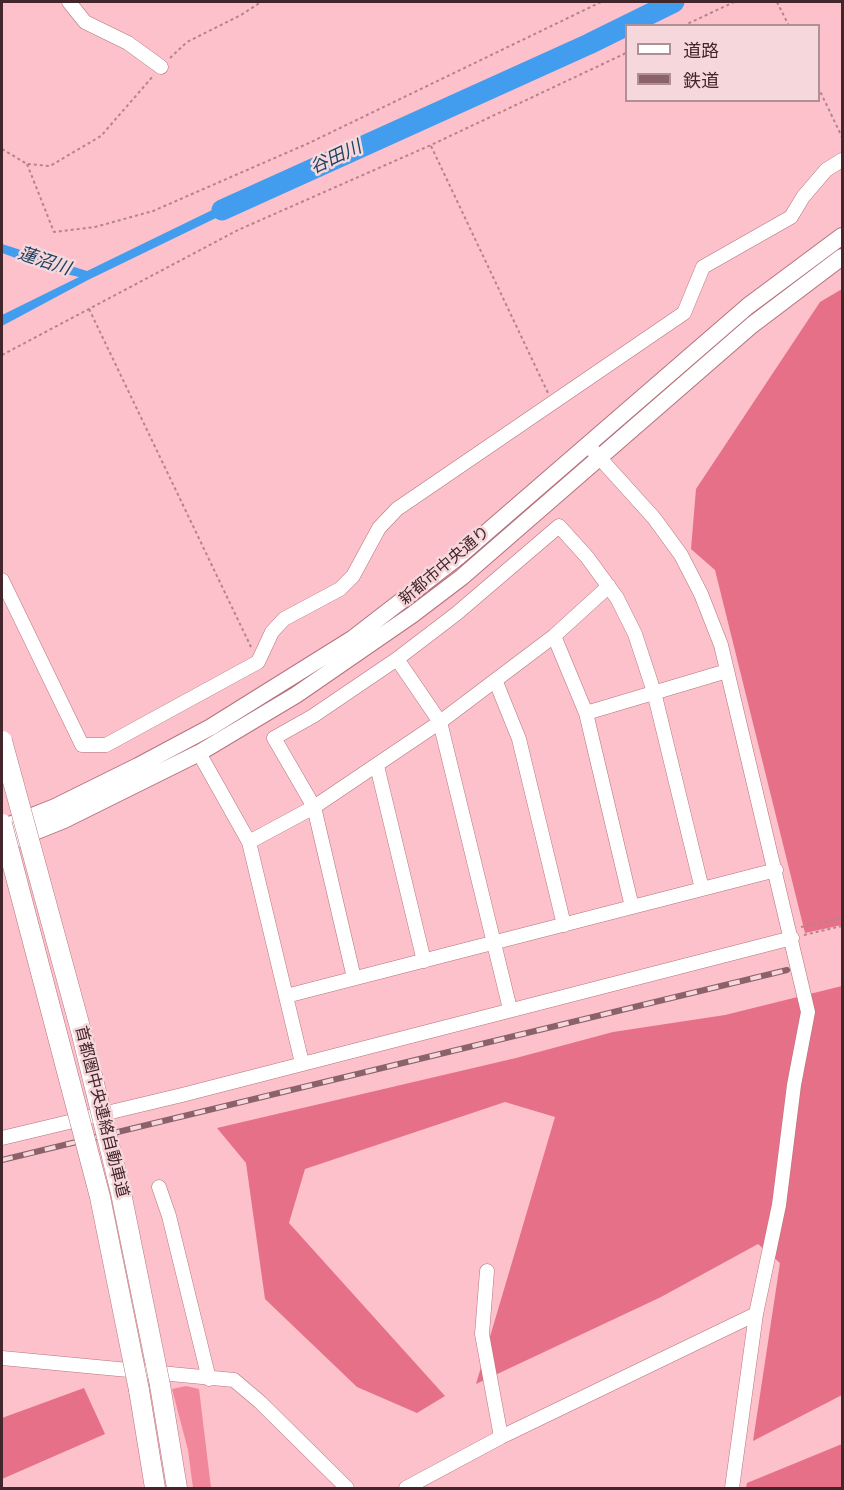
<!DOCTYPE html>
<html>
<head>
<meta charset="utf-8">
<style>
  body { margin:0 }
  #map { position:relative; width:844px; height:1490px; overflow:hidden; background:#fcc1ca; font-family:"DejaVu Sans","Noto Sans JP",sans-serif }
  canvas { display:block }
  .frame { position:absolute; inset:0; border:3px solid #43262b; pointer-events:none }
  .legend { position:absolute; left:625px; top:24px; width:195px; height:78px; box-sizing:border-box; background:#f6d7db; border:2px solid #ae9095; margin:0; padding:8px 10px; list-style:none; font-size:18px; color:#43262b }
  .legend li { display:flex; align-items:center; gap:12px; height:30px }
  .legend b { width:30px; border:2px solid #ae9095 }
</style>
</head>
<body>
<div id="map">
<canvas width="844" height="1490"></canvas>
<div class="frame"></div>
<ul class="legend">
<li><b style="height:8px;background:#fff"></b>道路</li>
<li><b style="height:8px;background:#8b6269"></b>鉄道</li>
</ul>
</div>
<script>
const c = document.querySelector('canvas').getContext('2d');
c.lineJoin = 'round';
function fill(path, color) {
  c.fillStyle = color;
  c.fill(path, 'evenodd');
}
function poly(rows) {
  const path = new Path2D();
  for (const r of rows) {
    path.moveTo(r[0], r[1]);
    for (let i = 2; i < r.length; i += 2) path.lineTo(r[i], r[i + 1]);
  }
  return path;
}
function stroke(path, color, width, dash) {
  c.strokeStyle = color;
  c.lineWidth = width;
  c.lineCap = dash ? 'butt' : 'round';
  c.setLineDash(dash || []);
  c.stroke(path);
}
function write(font, color, halo, rows, align = 'center') {
  c.font = font + ' "DejaVu Sans","Noto Sans JP",sans-serif';
  c.lineWidth = 5;
  c.setLineDash([]);
  c.textBaseline = 'middle';
  c.strokeStyle = halo;
  c.fillStyle = color;
  for (const [text, x, y, turn = 0] of rows) {
    c.save();
    c.translate(x, y);
    c.rotate((+turn || 0) * Math.PI / 180);
    c.textAlign = isNaN(turn) ? turn : align;
    if (halo) c.strokeText(text, 0, 0);
    c.fillText(text, 0, 0);
    c.restore();
  }
}
fill(poly([
  [186,1386,199,1389,211,1488,193,1488,188,1450,172,1389]
]), '#f1879b');
fill(poly([
  [842,289,842,925,805,933,715,570,691,549,696,489,820,302],
  [842,986,842,1395,753,1441,780,1263,758,1244,661,1297,476,1384,555,1117,505,1102,305,1169,289,1223,445,1396,417,1413,357,1387,265,1299,246,1163,217,1128,516,1058,613,1032,725,1015],
  [84,1388,105,1434,2,1479,2,1418],
  [842,1444,842,1488,746,1488,747,1483]
]), '#e67088');
fill(poly([
  [245,194,249,202,88,280,2,326,2,315,79,277,49,270,2,253,2,244,87,271]
]), '#429dee');
stroke(poly([
  [222,210,589,44,674,2]
]), '#429dee', 21);
const minor = poly([
  [69,2,85,22,128,43,161,67],
  [588,445,654,518,681,555,701,594,721,645,808,1012,794,1085,779,1205,756,1314,732,1488],
  [2,580,82,745,106,745,258,662,272,632,284,619,340,589,353,576,379,528,397,509,684,313,703,267,791,217,803,197,826,170,842,160],
  [554,636,586,713,632,907],
  [397,659,440,722,510,1009],
  [496,682,519,739,564,925],
  [586,713,727,671],
  [199,753,249,842,302,1063],
  [377,766,424,961],
  [249,842,314,807,440,722,554,636,609,586],
  [354,978,314,807,274,738,313,716,397,659,456,614,559,526,587,557,617,598,635,634,654,692,702,889],
  [286,996,776,870],
  [2,1138,182,1095,792,938],
  [159,1187,169,1216,209,1379],
  [487,1271,482,1334,501,1437],
  [2,1358,234,1380,260,1402,347,1488],
  [406,1488,501,1437,756,1314]
]);
const major = poly([
  [2,828,55,807,138,766,211,727,352,639,458,557,748,306,842,236],
  [17,839,64,820,199,753,296,695,412,615,462,577,752,325,842,257]
]);
const highway = poly([
  [160,1385,177,1488],
  [139,1390,155,1488]
]);
stroke(minor, '#b6737e', 15);
stroke(major, '#b6737e', 18);
stroke(highway, '#b6737e', 21);
stroke(poly([
  [777,2,789,26],
  [683,26,734,2],
  [170,58,187,42,241,15,261,2],
  [818,87,842,137],
  [431,146,548,393],
  [2,149,27,164,50,166,101,136,154,75],
  [27,164,54,232,95,227,153,211,309,143,601,2],
  [89,309,251,647],
  [2,355,238,230,431,145,626,53],
  [801,927,842,918],
  [804,935,842,926]
]), '#b4848c', 2, [3, 3]);
stroke(minor, '#fff', 14);
stroke(major, '#fff', 16);
stroke(highway, '#fff', 20);
const rail = poly([
  [2,1160,787,970]
]);
stroke(rail, '#8b6269', 6);
stroke(rail, '#f6d7db', 4, [11]);
const highwayBridge = poly([
  [2,741,81,1031,121,1193,160,1385],
  [2,824,100,1197,139,1390]
]);
stroke(highwayBridge, '#b6737e', 21, []);
stroke(highwayBridge, '#fff', 20);
write('16px', '#43262b', '#f6d7db', [
  ["新都市中央通り",445,566,-40],
  ["首都圏中央連絡自動車道",101,1112,76]
]);
write('italic 18px', '#1d4162', '#f6d7db', [
  ["谷田川",336,158,-25],
  ["蓮沼川",44,262,18]
]);
</script>
</body>
</html>
